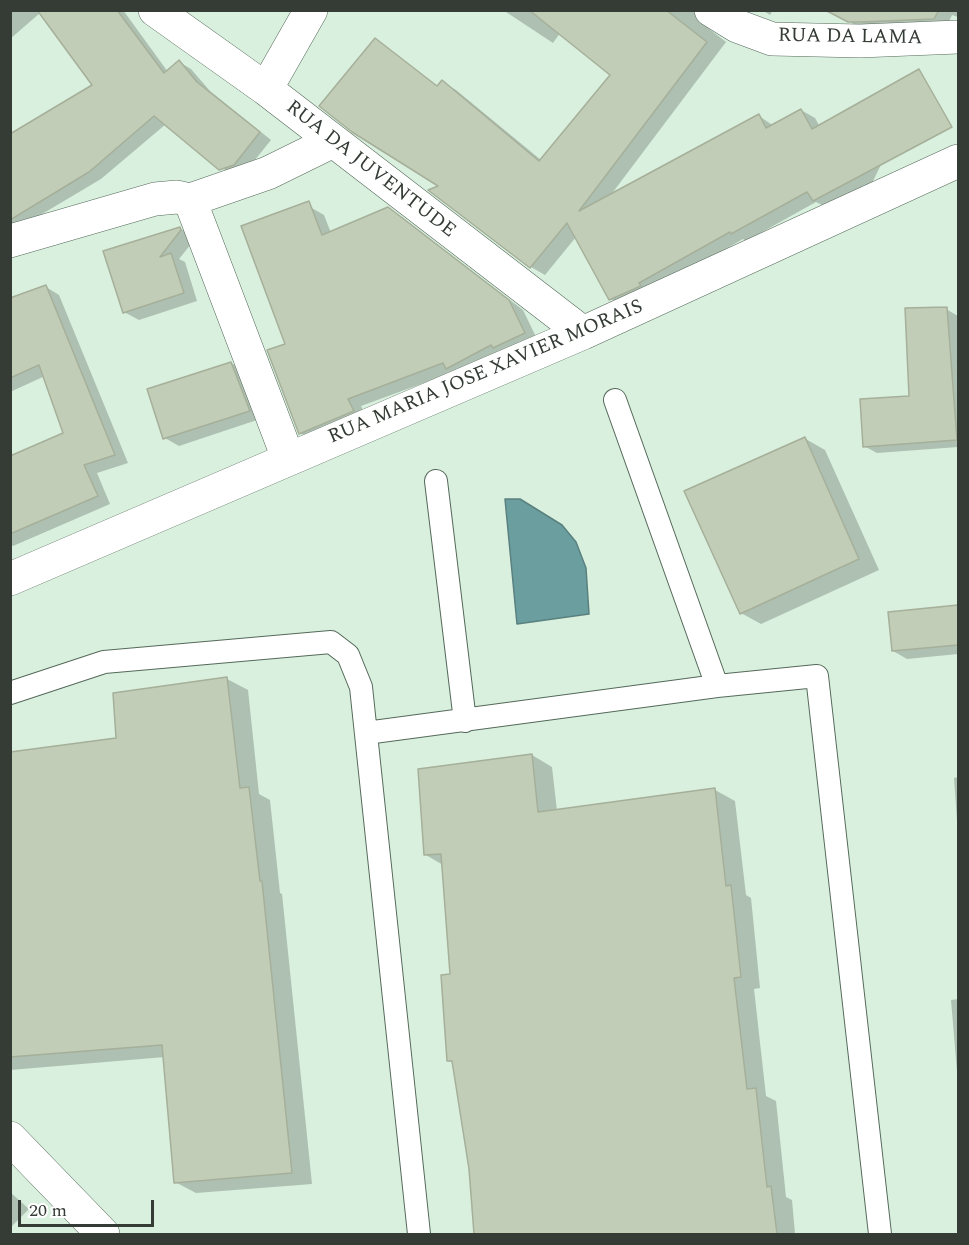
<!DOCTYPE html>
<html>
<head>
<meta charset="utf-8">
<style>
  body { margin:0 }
  #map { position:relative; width:969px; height:1245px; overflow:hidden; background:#d9f0de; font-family:Spectral,serif }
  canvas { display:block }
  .frame { position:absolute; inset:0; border:12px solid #343c35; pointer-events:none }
  .scale { position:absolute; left:18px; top:1200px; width:136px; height:27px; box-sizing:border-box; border:3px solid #343c35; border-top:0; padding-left:8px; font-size:18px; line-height:21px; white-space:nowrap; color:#343c35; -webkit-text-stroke:4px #fff; paint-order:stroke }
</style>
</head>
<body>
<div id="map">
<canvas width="969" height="1245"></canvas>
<div class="frame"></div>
<div class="scale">20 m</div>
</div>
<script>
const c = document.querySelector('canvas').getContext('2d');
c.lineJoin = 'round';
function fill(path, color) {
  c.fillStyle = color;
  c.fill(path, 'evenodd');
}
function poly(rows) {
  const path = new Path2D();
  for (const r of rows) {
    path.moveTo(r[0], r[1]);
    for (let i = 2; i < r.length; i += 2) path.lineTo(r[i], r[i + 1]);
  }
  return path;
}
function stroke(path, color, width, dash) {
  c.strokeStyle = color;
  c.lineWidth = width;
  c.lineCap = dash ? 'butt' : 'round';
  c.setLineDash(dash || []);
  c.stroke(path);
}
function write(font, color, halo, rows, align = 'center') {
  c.font = font + ' Spectral,serif';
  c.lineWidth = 4.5;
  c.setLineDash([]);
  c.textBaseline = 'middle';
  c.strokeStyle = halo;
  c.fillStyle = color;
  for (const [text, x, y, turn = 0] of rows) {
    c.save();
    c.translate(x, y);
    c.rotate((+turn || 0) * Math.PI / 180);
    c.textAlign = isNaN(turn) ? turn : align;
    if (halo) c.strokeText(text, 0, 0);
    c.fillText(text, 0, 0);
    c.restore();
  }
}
const water = poly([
  [505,499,520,499,562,525,576,542,586,568,589,614,517,624,505,499]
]);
fill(water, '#6b9e9f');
stroke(water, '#5a817f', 1.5);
fill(poly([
  [10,10,123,10,168,72,179,62,191,69,210,91,271,140,246,171,233,176,166,124,101,179,10,233,10,157,94,86,40,13,10,39],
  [503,10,708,10,706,18,708,28,726,42,610,196,759,116,774,126,801,110,815,118,820,127,920,86,871,185,828,208,816,202,746,241,743,239,625,307,611,299,576,237,545,275,531,267,441,186,375,40,438,87,442,82,456,90,541,160,612,75,560,33,553,43],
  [762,10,773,10,770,15],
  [830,10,958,10,958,17,952,15,947,26,862,29],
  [310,207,324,215,331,233,388,208,402,217,523,310,538,341,361,406,367,419,314,441,300,433,287,345],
  [180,228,195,239,179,259,185,262,197,301,139,320,124,312,105,252],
  [46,287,59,295,128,463,97,473,110,504,13,546,10,544,10,457,64,434,45,376,10,392,10,299],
  [946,309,958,316,958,447,877,453,864,446,910,397],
  [231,363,246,372,263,418,179,446,165,438],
  [804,438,825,450,879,570,761,624,741,613],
  [958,607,958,654,907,659,893,651,889,613],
  [227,679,248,690,259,794,270,800,280,893,282,894,312,1184,196,1193,175,1182,165,1057,10,1070,10,754,118,739],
  [532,755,552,767,557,811,715,790,735,801,746,895,751,898,760,988,754,989,766,1096,776,1101,786,1197,792,1200,795,1234,476,1234,471,1168,454,1064,449,1060,452,975,443,865,426,855],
  [958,777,958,835,954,778],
  [958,999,958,1084,951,1000],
  [10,1192,29,1209,10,1228]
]), '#0003');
const building = poly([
  [37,10,117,10,164,73,179,60,197,82,260,132,234,165,219,170,154,116,89,172,10,220,10,134,92,85,37,10],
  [529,10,666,10,707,42,579,211,759,114,766,128,801,109,812,129,919,69,952,127,813,201,807,192,731,234,730,232,639,283,641,286,609,300,567,223,530,268,428,190,438,186,352,132,319,106,375,38,437,86,442,80,539,161,610,75,529,10],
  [825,10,939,10,934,19,860,22,848,22,825,10],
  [309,201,322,235,388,207,509,300,525,333,493,348,491,345,446,369,443,363,348,399,354,411,299,434,267,350,285,344,241,226,309,201],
  [180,227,181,230,160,257,171,253,184,293,123,313,103,251,180,227],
  [46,285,115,455,84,465,98,496,10,534,10,456,63,433,39,365,10,378,10,298,46,285],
  [947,307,957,440,863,447,860,399,909,396,905,308,947,307],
  [231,362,250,411,163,439,147,389,231,362],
  [805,437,859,559,740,614,684,491,805,437],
  [958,605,958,645,892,651,888,612,958,605],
  [227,677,240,788,249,787,260,881,262,881,292,1173,174,1183,162,1045,10,1057,10,752,116,738,113,693,227,677],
  [532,754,538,812,715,788,726,886,731,885,741,977,734,978,747,1089,756,1088,767,1187,771,1186,777,1234,474,1234,469,1169,452,1061,447,1061,441,975,450,974,441,854,424,855,418,769,532,754]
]);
fill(building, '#c2cdb7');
stroke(building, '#a5af99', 1.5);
const service = poly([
  [615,400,717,686,817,676,880,1234],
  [436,481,465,721],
  [10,693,104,662,331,642,348,655,361,687,419,1234],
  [366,733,717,686]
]);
const minor = poly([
  [155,10,266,89,583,333],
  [711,10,737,26,772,39,860,41,958,37],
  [266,89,311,10],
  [190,200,288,458],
  [10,241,155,199,177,197,190,200,268,173,331,142],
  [10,579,583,333,958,161],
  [10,1138,103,1234]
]);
stroke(service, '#55695a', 24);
stroke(minor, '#55695a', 34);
stroke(service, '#fff', 22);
stroke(minor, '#fff', 33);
write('20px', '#343c35', '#fff', [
  ["RUA DA LAMA",850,38,1],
  ["RUA DA JUVENTUDE",370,170,38],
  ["RUA MARIA JOSE XAVIER MORAIS",486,373,-23]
]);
</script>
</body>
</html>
